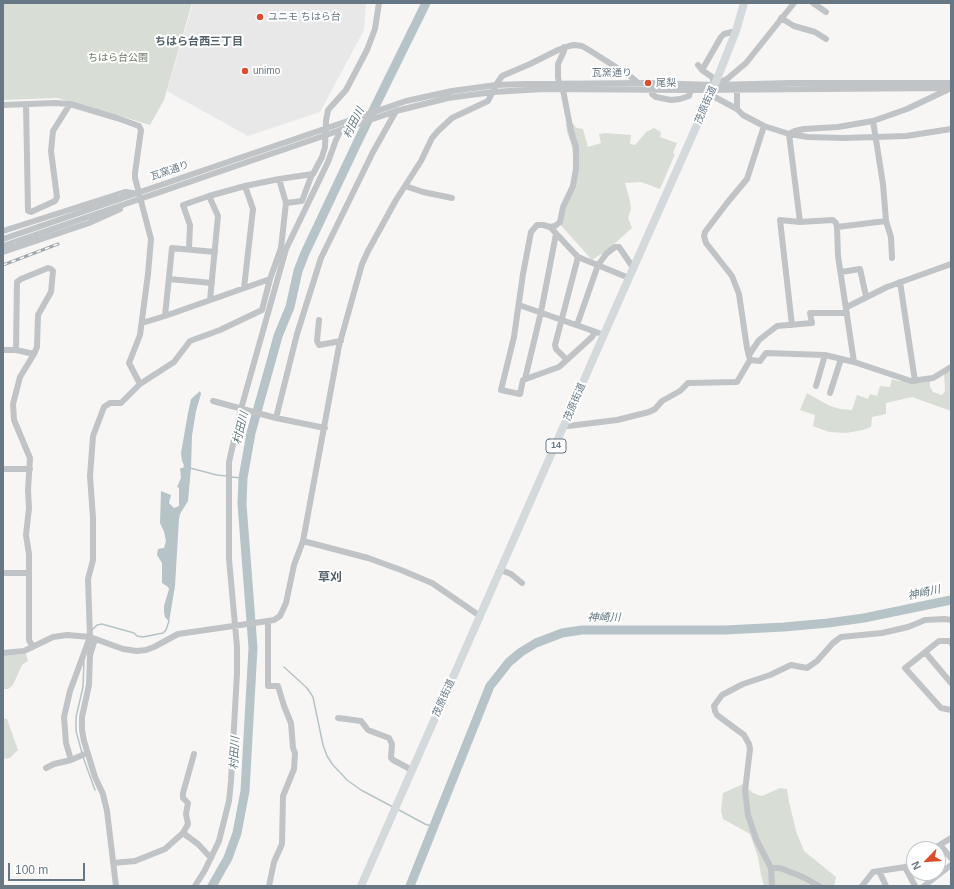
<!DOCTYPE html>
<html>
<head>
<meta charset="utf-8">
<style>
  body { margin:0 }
  #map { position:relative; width:954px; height:889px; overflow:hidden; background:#f7f6f4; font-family:Arial,sans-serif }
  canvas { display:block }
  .frame { position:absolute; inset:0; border:4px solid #677884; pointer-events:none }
  .north { position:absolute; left:906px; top:841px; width:40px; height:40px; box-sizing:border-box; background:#fff; border:1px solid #c2c9ce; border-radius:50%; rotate:245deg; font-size:11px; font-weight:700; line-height:16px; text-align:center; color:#677884 }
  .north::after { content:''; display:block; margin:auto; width:14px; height:18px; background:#dd4d2d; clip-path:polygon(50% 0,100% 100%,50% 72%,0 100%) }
  .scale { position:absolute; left:8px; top:863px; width:77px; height:18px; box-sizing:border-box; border:2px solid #677884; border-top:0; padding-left:5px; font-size:12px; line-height:14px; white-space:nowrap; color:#677884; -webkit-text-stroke:3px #fff; paint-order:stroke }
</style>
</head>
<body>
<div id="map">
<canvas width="954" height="889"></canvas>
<div class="frame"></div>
<div class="north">N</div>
<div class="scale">100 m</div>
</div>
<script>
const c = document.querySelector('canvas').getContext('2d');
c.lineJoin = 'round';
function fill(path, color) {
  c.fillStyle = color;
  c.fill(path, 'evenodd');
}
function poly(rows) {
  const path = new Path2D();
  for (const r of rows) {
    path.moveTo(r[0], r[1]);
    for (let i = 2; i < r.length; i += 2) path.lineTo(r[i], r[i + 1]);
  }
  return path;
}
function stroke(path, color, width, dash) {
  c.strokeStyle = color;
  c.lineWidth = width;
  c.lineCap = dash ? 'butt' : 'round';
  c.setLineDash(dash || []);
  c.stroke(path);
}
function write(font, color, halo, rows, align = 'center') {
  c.font = font + ' Arial,"Noto Sans JP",sans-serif';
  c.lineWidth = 4;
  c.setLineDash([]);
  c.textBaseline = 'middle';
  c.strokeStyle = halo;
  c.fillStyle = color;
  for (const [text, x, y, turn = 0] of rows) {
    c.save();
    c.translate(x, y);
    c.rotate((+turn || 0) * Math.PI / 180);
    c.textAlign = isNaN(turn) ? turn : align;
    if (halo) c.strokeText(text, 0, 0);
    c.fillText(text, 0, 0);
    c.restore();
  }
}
fill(poly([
  [193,3,366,3,364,30,320,112,248,136,167,91]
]), '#e7e8e7');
fill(poly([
  [3,3,192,3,164,100,150,125,104,111,57,98,3,100],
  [566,124,573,124,577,128,583,129,588,147,601,143,599,134,605,133,631,135,630,144,635,145,646,132,654,128,661,132,660,137,677,143,673,153,675,154,660,189,641,182,625,183,630,201,631,209,628,218,632,228,613,245,603,256,601,254,592,260,558,222,570,188,574,164,572,147,567,132],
  [951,368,951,411,912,397,886,403,886,414,872,417,871,427,863,430,846,433,829,432,813,426,815,415,800,410,807,393,828,405,840,409,852,410,857,395,868,399,870,394,877,396,880,386,890,387,892,379,898,381,911,381,930,379,930,387,933,392,942,395,945,391,944,373],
  [26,654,28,661,22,665,13,685,8,689,3,689,3,656],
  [3,718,7,719,18,750,10,758,3,759],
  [743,784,753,793,762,796,780,788,787,789,789,802,796,831,804,851,836,877,834,886,764,886,761,875,758,857,750,834,723,819,721,811,723,793]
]), '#d8ddd5');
fill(poly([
  [200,391,201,394,196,411,192,436,191,468,188,501,180,514,179,519,175,586,169,622,165,617,164,612,164,606,169,589,168,587,162,583,162,563,157,555,158,549,164,548,166,541,164,532,160,523,161,491,171,495,169,503,174,508,179,506,179,488,177,487,181,478,180,468,183,468,184,465,182,461,181,453,188,413,191,399]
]), '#b7c4c7');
stroke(poly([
  [190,468,217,475,227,476],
  [231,477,243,478],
  [92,630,97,625,102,624,134,633,137,636,143,637,163,633,166,630,169,621],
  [284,667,307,688,313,697,323,745,327,756,333,765,347,780,361,790,393,807],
  [82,753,76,731,76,717,83,687,84,661],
  [83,757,95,790],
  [399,810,425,824,434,827]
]), '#b7c4c7', 1.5);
stroke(poly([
  [212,886,228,858,237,833,245,791,253,648,242,504,243,478,251,433,272,358,278,336,290,307,298,271,305,253,358,141,426,3],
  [410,886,490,686,509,662,521,652,536,643,562,633,582,630,725,630,784,627,828,623,864,618,951,600]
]), '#b7c4c7', 9);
stroke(poly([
  [813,3,826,12],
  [781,18,794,26,815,32,826,39],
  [698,65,702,70,712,77,715,85,727,79,746,63,794,3],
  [702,70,721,37,724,34,736,31],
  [559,83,558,77,558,64,564,51,564,47],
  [652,89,652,94,656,97,671,100,680,99,689,96,691,90],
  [711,95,737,109,743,115,764,126,789,134,808,137,844,138,906,136,951,129],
  [26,104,28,211,31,212,55,201,57,197,51,151,53,131,70,104],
  [3,105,55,103,70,104,117,118,139,126,141,130,135,173,135,178,151,239,148,274,140,335,129,363,140,384],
  [737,109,737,89],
  [873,121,883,184,886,221,891,237,892,258],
  [405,186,423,192,452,198],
  [209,196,218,216,210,300],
  [286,203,302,201,312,174],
  [800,222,789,134,795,131,804,129,838,127,873,121,907,109,949,89],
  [550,227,555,226,560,222,563,207,573,186,576,169,576,147,571,131,563,90],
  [837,227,886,221],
  [3,231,125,192,133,193],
  [3,239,406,101,452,91,496,85,525,84,648,83,715,85,790,83,951,83],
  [3,246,396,111,448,98,493,92,544,89,691,90,951,88],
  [189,249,190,225,183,205,209,196,245,186,279,179,313,174,322,157,325,147,326,121,328,110,346,90,367,50,375,29,379,3],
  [3,252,89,223,120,209],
  [841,272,860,269,866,296],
  [169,279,212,283],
  [900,282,915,381],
  [244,288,253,209,245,186],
  [519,305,599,333],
  [847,307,887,287,951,264],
  [165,316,172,248,215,252],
  [319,320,317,341,319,345,341,341],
  [142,323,165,316,270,279],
  [577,325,598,265,607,253,615,247,619,247,634,269],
  [792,325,780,220,800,222,833,220,836,223,837,227,838,256,854,362],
  [595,332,592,337,559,367,523,380,520,394,501,390,514,337,523,274,531,232,537,225,543,225,550,227,578,257,629,278],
  [3,350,16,350,34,354],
  [16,350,17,282,21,279,48,268,51,269,53,271,51,292,38,315,37,347,34,354,20,377,13,404,14,420,30,458,28,490,29,508,26,535,29,554,29,640,33,647],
  [749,355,759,340,777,326,812,323,810,313,847,313],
  [567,360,556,349,555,345,578,257],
  [750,360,760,361,766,353,825,355,854,362,911,381,933,378,951,367],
  [525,379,541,312,556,234],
  [816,386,825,355],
  [830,393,841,359],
  [213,401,276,418,325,428],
  [276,418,297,334,321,258,373,152,396,111],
  [565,425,568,426,617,420,649,412,655,409,662,401,680,391,688,383,737,382,750,360,747,348,739,294,732,276,706,243,704,236,705,232,727,203,747,179,764,126],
  [3,469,30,469],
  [303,541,368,558,401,570,432,583,480,616],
  [501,570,511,574,522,583],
  [3,573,29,573],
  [268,621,268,686,278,686,284,706,291,723,293,748,295,753,294,769,283,796,282,844,274,862,269,886],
  [95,639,90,655,89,685,82,717,82,730,84,741,95,777,103,794,107,811,116,886],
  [951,643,950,641,939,641,905,668,941,708,951,710],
  [925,652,951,683],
  [3,653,24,651,53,637,67,635,90,637,123,649,137,651,146,650,154,647,178,634,268,621,274,620,280,616,286,603,294,565,303,541,339,346,362,264,368,251,396,200,421,161,432,138,438,131,452,118,488,101,496,85,502,76,530,64,558,50,569,46,574,45,582,46,589,50,630,76,638,83],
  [338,718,361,721,368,730,389,738,392,744,391,758,393,760,412,770],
  [87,753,71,760,66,743,64,717,70,691,90,637,88,579,93,560,93,518,90,476,93,436,104,407,110,403,121,403,140,384,174,362,190,341,220,330,262,310,270,279,281,248,286,203,279,179],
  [46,768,54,764,71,760],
  [183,833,198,844,211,858],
  [940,845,951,858],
  [933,849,951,838],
  [113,863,135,861,165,849,183,833,188,824,186,814,188,803,183,798,183,793,194,754],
  [905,867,915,886],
  [771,868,780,868,803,877,819,886],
  [879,871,886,886],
  [195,886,205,870,219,841,229,801,231,781,237,673,237,647,229,559,229,462,241,409,286,249,328,162,336,140,341,130],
  [772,886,771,868,756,839,748,815,745,791,750,749,749,744,744,735,717,715,715,711,714,706,722,695,743,684,770,675,791,665,807,668,817,661,833,643,841,637,882,633,908,627,925,620,945,619,951,620],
  [862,886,873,872,905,867,914,864],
  [924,886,951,865]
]), '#c0c4c7', 6);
stroke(poly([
  [361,886,624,289,713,89,736,31,744,3]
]), '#d4d9dc', 8);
const rail = poly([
  [3,265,58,244]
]);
stroke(rail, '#a1a8ad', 3);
stroke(rail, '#fff', 1.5, [4.5]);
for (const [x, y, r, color] of [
  [260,17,4,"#dd4d2d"],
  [245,71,4,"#dd4d2d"],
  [648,83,4,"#dd4d2d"]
]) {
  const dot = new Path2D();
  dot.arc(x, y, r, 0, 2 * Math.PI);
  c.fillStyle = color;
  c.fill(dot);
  stroke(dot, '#fff', 1.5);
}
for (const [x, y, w] of [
  [556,446,20]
]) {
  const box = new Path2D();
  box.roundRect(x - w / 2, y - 7, w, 14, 3);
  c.fillStyle = '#fff';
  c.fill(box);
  stroke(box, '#677884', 1);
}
write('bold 9px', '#677884', null, [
  ["14",556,446]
]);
write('10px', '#677884', '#fff', [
  ["ユニモ ちはら台",268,17],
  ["unimo",253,71],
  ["尾梨",656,83]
], 'left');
write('10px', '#6b7b65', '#fff', [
  ["ちはら台公園",118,58]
]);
write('10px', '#677884', '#fff', [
  ["瓦窯通り",612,73],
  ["茂原街道",706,105,-67],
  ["瓦窯通り",170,171,-19],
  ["茂原街道",575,402,-67],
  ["茂原街道",444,698,-66]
]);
write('bold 11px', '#546169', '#fff', [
  ["ちはら台西三丁目",199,42]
]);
write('italic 11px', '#63797f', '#fff', [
  ["村田川",354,123,-64],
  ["村田川",241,428,-76],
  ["神崎川",924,593,-12],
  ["神崎川",604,618],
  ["村田川",235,753,-87]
]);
write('bold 12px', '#546169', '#fff', [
  ["草刈",330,578]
]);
</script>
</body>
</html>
